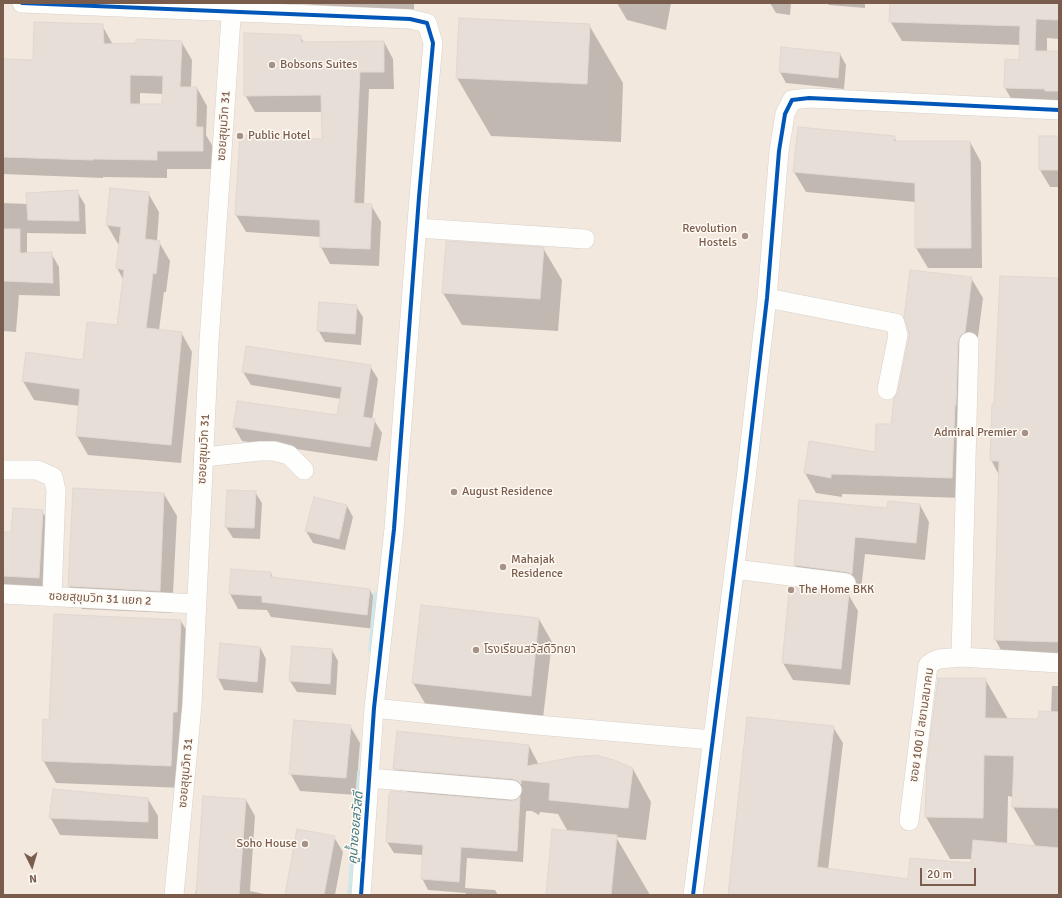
<!DOCTYPE html>
<html>
<head>
<meta charset="utf-8">
<style>
  body { margin:0 }
  #map { position:relative; width:1062px; height:898px; overflow:hidden; background:#f9f5f0; font-family:Signika,sans-serif }
  canvas { display:block }
  .frame { position:absolute; inset:0; border:4px solid #7a5c4d; pointer-events:none }
  .north { position:absolute; left:12px; top:846px; width:40px; height:40px; -webkit-text-stroke:3px #fffaf3; paint-order:stroke; rotate:175deg; font-size:11px; font-weight:700; line-height:16px; text-align:center; color:#7a5c4d }
  .north::after { content:''; display:block; margin:auto; width:14px; height:18px; background:#7a5c4d; clip-path:polygon(50% 0,100% 100%,50% 72%,0 100%) }
  .scale { position:absolute; left:920px; top:868px; width:56px; height:18px; box-sizing:border-box; border:2px solid #7a5c4d; border-top:0; padding-left:5px; font-size:12px; line-height:14px; white-space:nowrap; color:#7a5c4d; -webkit-text-stroke:3px #fffaf3; paint-order:stroke }
</style>
</head>
<body>
<div id="map">
<canvas width="1062" height="898"></canvas>
<div class="frame"></div>
<div class="north">N</div>
<div class="scale">20 m</div>
</div>
<script>
const c = document.querySelector('canvas').getContext('2d');
c.lineJoin = 'round';
function fill(path, color) {
  c.fillStyle = color;
  c.fill(path, 'evenodd');
}
function poly(rows) {
  const path = new Path2D();
  for (const r of rows) {
    path.moveTo(r[0], r[1]);
    for (let i = 2; i < r.length; i += 2) path.lineTo(r[i], r[i + 1]);
  }
  return path;
}
function stroke(path, color, width, dash) {
  c.strokeStyle = color;
  c.lineWidth = width;
  c.lineCap = dash ? 'butt' : 'round';
  c.setLineDash(dash || []);
  c.stroke(path);
}
function write(font, color, halo, rows, align = 'center') {
  c.font = font + ' Signika,"Noto Sans Thai",sans-serif';
  c.lineWidth = 3;
  c.setLineDash([]);
  c.textBaseline = 'middle';
  c.strokeStyle = halo;
  c.fillStyle = color;
  for (const [text, x, y, turn = 0] of rows) {
    c.save();
    c.translate(x, y);
    c.rotate((+turn || 0) * Math.PI / 180);
    c.textAlign = isNaN(turn) ? turn : align;
    if (halo) c.strokeText(text, 0, 0);
    c.fillText(text, 0, 0);
    c.restore();
  }
}
fill(poly([
  [3,3,1059,3,1059,895,3,895]
]), '#f2e8de');
fill(poly([
  [289,3,414,3,414,27,366,27,355,8],
  [617,3,671,3,666,30,627,20],
  [770,3,791,3,790,15,776,13],
  [827,3,865,3,865,8,829,5],
  [891,3,1059,3,1059,39,1047,38,1047,52,1059,52,1059,110,1016,107,1005,88,1020,61,1020,45,902,41,890,21],
  [102,25,113,45,181,41,192,60,191,88,197,88,207,106,206,135,213,147,213,169,167,169,167,178,103,177,103,178,3,174,3,60,34,61],
  [140,93,163,94,163,105,140,105],
  [589,25,623,83,621,142,491,136,457,78],
  [300,36,304,43,384,42,393,59,394,89,369,89,364,204,371,205,381,222,379,266,330,264,321,247,321,237,246,232,236,215,241,136,323,140,323,112,255,112,245,95],
  [840,54,846,65,844,89,786,83,780,72],
  [894,137,897,142,970,142,981,162,982,268,928,268,916,248,916,202,806,192,794,172],
  [1059,137,1059,187,1050,187,1040,170],
  [111,189,148,193,159,212,157,241,159,242,170,261,166,292,164,292,159,330,181,332,192,352,181,463,88,455,77,436,80,406,34,400,23,381,84,361,118,326,124,281,117,268,120,244,118,244,107,225],
  [77,191,85,205,86,234,27,233,27,254,51,253,59,267,60,296,19,295,16,332,3,331,3,203,27,204],
  [543,248,562,280,558,331,462,325,443,293],
  [971,278,983,298,976,352,963,498,842,494,842,497,816,493,805,473,876,454,892,425,910,337],
  [1059,279,1059,666,1009,665,995,639,999,475,991,460,995,405],
  [356,306,363,317,361,345,325,342,318,330],
  [370,366,378,379,372,420,374,420,382,433,377,461,242,441,234,427,338,416,341,399,251,385,243,372],
  [74,490,164,494,177,516,172,613,82,609,69,586],
  [255,492,262,503,260,539,233,538,226,527],
  [800,501,888,509,920,505,929,522,925,560,865,554,861,590,804,582,795,565],
  [347,506,353,517,345,550,313,543,306,531],
  [42,511,52,528,48,595,3,593,3,533,12,534],
  [271,573,273,578,370,590,378,605,375,629,271,617,267,610,238,609,230,594],
  [848,594,858,611,850,685,793,680,783,663],
  [539,619,552,642,543,718,426,705,413,683],
  [181,621,194,643,184,788,56,783,43,760,50,721],
  [221,644,260,647,266,659,263,693,224,690,218,678],
  [332,650,338,661,336,695,297,692,290,681],
  [985,679,1008,719,1039,720,1051,713,1052,686,1059,686,1059,895,729,895,833,727,843,743,828,870,909,881,972,864,972,859,950,859,926,817],
  [1008,796,1013,797,1013,807,1036,847,1007,844],
  [350,726,360,743,356,795,300,791,290,773],
  [529,746,539,765,633,769,651,802,646,840,616,837,650,895,547,895,568,832,558,814,540,812,539,815,532,811,526,811,523,862,467,858,465,888,495,890,498,895,466,895,466,893,428,890,422,878,423,855,394,853,387,842,408,793,394,769],
  [148,799,158,816,158,839,60,835,50,817],
  [246,800,255,816,250,891,269,895,195,895,197,884,198,884],
  [334,837,343,852,335,895,286,895]
]), '#0003');
stroke(poly([
  [371,650,376,594],
  [350,895,360,772]
]), '#d0e8ea', 5.5);
const building = poly([
  [890,3,1059,3,1059,20,1036,19,1035,51,1059,51,1059,91,1045,91,1045,89,1004,88,1005,59,1019,60,1020,26,889,22,890,3],
  [459,18,590,24,587,84,456,78,459,18],
  [34,22,103,24,104,44,136,43,136,39,182,41,180,87,197,87,196,127,203,127,203,151,157,151,157,160,93,159,93,160,3,157,3,59,33,60,34,22],
  [130,75,163,76,162,104,130,104,130,75],
  [244,33,301,35,301,42,384,41,384,72,360,72,354,203,372,204,370,249,320,247,320,220,235,215,240,135,322,139,321,95,244,96,244,33],
  [781,47,840,53,838,78,779,72,781,47],
  [798,127,895,136,894,141,970,141,971,248,915,248,915,183,793,172,798,127],
  [1039,136,1059,136,1059,170,1039,170,1039,136],
  [110,188,149,192,145,239,160,241,156,274,153,273,146,328,182,332,171,445,76,436,80,389,22,381,26,352,83,360,87,322,117,325,124,270,116,268,121,227,106,225,110,188],
  [78,190,79,221,28,220,26,193,78,190],
  [3,229,20,229,20,253,52,252,53,283,3,281,3,229],
  [446,241,544,247,540,299,442,293,446,241],
  [910,270,972,277,965,332,960,336,958,342,956,405,955,405,952,478,831,474,831,478,804,473,809,441,875,452,876,424,891,424,894,398,898,392,909,337,909,332,904,317,910,270],
  [1000,276,1059,278,1059,642,994,640,999,461,990,461,992,404,994,404,1000,276],
  [319,302,357,305,355,334,317,331,319,302],
  [246,346,371,365,363,417,375,419,370,447,233,427,237,401,337,415,342,387,242,372,246,346],
  [73,488,164,493,160,591,68,586,73,488],
  [227,490,256,491,254,528,225,527,227,490],
  [314,497,347,505,339,539,305,531,314,497],
  [799,500,887,508,888,501,920,504,916,543,855,537,852,574,847,572,794,565,799,500],
  [13,508,43,510,39,578,3,576,3,532,11,532,13,508],
  [231,569,271,572,271,577,370,589,367,615,262,602,262,596,229,594,231,569],
  [791,587,849,593,841,669,782,663,789,593,791,594,791,587],
  [421,605,539,618,531,696,412,683,421,605],
  [54,614,181,620,177,712,173,712,171,766,42,761,43,719,49,720,54,614],
  [220,643,260,647,257,682,217,678,220,643],
  [292,646,332,649,330,684,289,681,292,646],
  [938,678,986,678,985,718,1038,719,1039,711,1059,712,1059,808,1012,807,1014,756,984,755,983,818,925,817,927,764,938,678],
  [747,717,834,726,817,867,908,879,910,858,971,863,973,840,1059,848,1059,895,728,895,747,717],
  [294,720,351,725,346,778,289,774,294,720],
  [397,731,529,745,527,766,574,757,596,755,614,760,633,768,628,808,549,800,550,783,521,780,521,784,518,781,513,779,393,769,397,731],
  [53,789,148,798,148,822,49,818,53,789],
  [391,791,511,801,516,800,520,797,517,851,461,847,459,882,421,879,423,845,386,842,389,794,390,794,391,791],
  [203,796,246,799,239,895,196,895,203,796],
  [297,829,335,836,324,895,285,895,297,829],
  [552,829,617,835,611,895,546,895,552,829]
]);
fill(building, '#e6ded7');
stroke(building, '#e2d8d2', 1);
const minor = poly([
  [22,3,410,19,427,23,433,43,419,197,394,529,374,708,361,895],
  [417,228,585,239],
  [767,298,895,323,898,335,887,390],
  [204,457,260,451,274,451,289,455,304,470],
  [3,470,37,470,53,477,56,490,52,597],
  [734,569,846,583],
  [3,594,197,604],
  [961,657,969,342],
  [374,708,537,725,713,740],
  [369,778,512,790],
  [909,821,928,665,932,662,939,659,961,657,1059,663],
  [174,895,192,705,209,342,232,3],
  [693,895,746,478,767,298,779,151,785,114,792,100,809,98,1059,110]
]);
stroke(minor, '#d7d1cb', 20);
stroke(minor, '#fefefd', 19);
stroke(poly([
  [22,3,410,19,427,23,433,43,419,197,394,529,374,708,361,895],
  [693,895,746,478,767,298,779,151,785,114,792,100,809,98,1059,110]
]), '#0057b8', 4);
for (const [x, y, r, color] of [
  [272,65,4,"#a69286"],
  [240,136,4,"#a69286"],
  [745,236,4,"#a69286"],
  [1025,433,4,"#a69286"],
  [454,492,4,"#a69286"],
  [503,567,4,"#a69286"],
  [791,590,4,"#a69286"],
  [476,650,4,"#a69286"],
  [305,844,4,"#a69286"]
]) {
  const dot = new Path2D();
  dot.arc(x, y, r, 0, 2 * Math.PI);
  c.fillStyle = color;
  c.fill(dot);
  stroke(dot, '#fffaf3', 1.5);
}
write('12px', '#7a5c4d', '#fffaf3', [
  ["Bobsons Suites",280,65],
  ["Public Hotel",248,136],
  ["Revolution",737,229,"right"],
  ["Hostels",737,243,"right"],
  ["Admiral Premier",1017,433,"right"],
  ["August Residence",462,492],
  ["Mahajak",511,560],
  ["Residence",511,574],
  ["The Home BKK",799,590],
  ["โรงเรียนสวัสดีวิทยา",484,650],
  ["Soho House",297,844,"right"]
], 'left');
write('12px', '#7a5c4d', '#fffaf3', [
  ["ซอยสุขุมวิท 31",224,126,-86],
  ["ซอยสุขุมวิท 31",204,449,-87],
  ["ซอยสุขุมวิท 31 แยก 2",100,599,3],
  ["ซอย 100 ปี สยามสมาคม",922,725,-82],
  ["ซอยสุขุมวิท 31",186,773,-85]
]);
write('italic 13px', '#437c86', '#fffaf3', [
  ["คูน้ำซอยสวัสดี",356,828,-85]
]);
</script>
</body>
</html>
